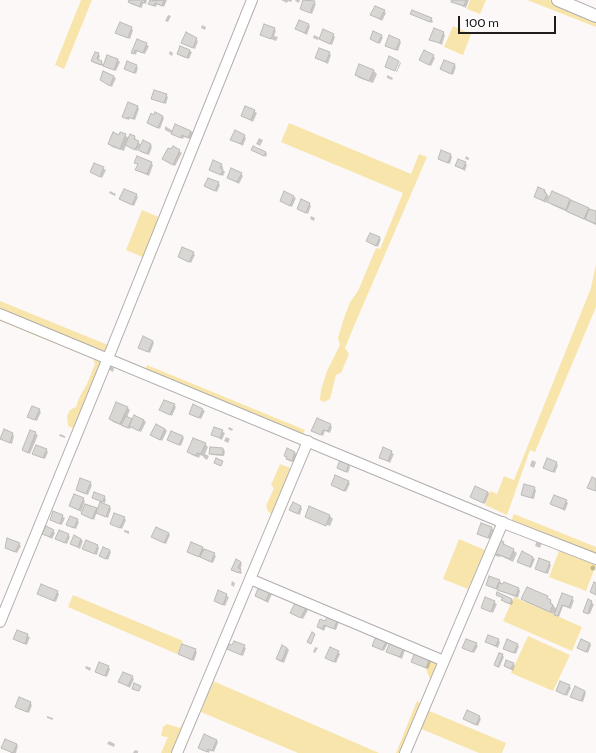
<!DOCTYPE html>
<html>
<head>
<meta charset="utf-8">
<style>
  body { margin:0 }
  #map { position:relative; width:596px; height:753px; overflow:hidden; background:#fcf8f7; font-family:Cabin,sans-serif }
  canvas { display:block }
  .scale { position:absolute; left:458px; top:16px; width:98px; height:18px; box-sizing:border-box; border:2px solid #1d1c1b; border-top:0; padding-left:5px; font-size:12px; line-height:14px; white-space:nowrap; color:#1d1c1b; -webkit-text-stroke:3px #fff; paint-order:stroke }
</style>
</head>
<body>
<div id="map">
<canvas width="596" height="753"></canvas>
<div class="scale">100 m</div>
</div>
<script>
const c = document.querySelector('canvas').getContext('2d');
c.lineJoin = 'round';
function fill(path, color) {
  c.fillStyle = color;
  c.fill(path, 'evenodd');
}
function poly(rows) {
  const path = new Path2D();
  for (const r of rows) {
    if (r.length === 3) {
      path.moveTo(r[0] + r[2], r[1]);
      path.arc(r[0], r[1], r[2], 0, 2 * Math.PI);
      continue;
    }
    path.moveTo(r[0], r[1]);
    for (let i = 2; i < r.length; i += 2) path.lineTo(r[i], r[i + 1]);
  }
  return path;
}
function stroke(path, color, width, dash) {
  c.strokeStyle = color;
  c.lineWidth = width;
  c.lineCap = dash ? 'butt' : 'round';
  c.setLineDash(dash || []);
  c.stroke(path);
}
fill(poly([
  [81,0,92,0,64,69,55,65],
  [470,0,486,0,480,14,467,9],
  [527,0,549,0,596,19,596,27],
  [453,26,471,34,463,55,444,47],
  [289,123,411,174,419,154,427,157,354,326,345,348,349,354,341,373,336,375,330,399,324,402,320,400,321,390,327,371,340,345,338,338,344,318,350,302,358,291,376,248,380,249,403,193,281,142],
  [142,210,161,218,145,258,126,250],
  [596,264,596,307,535,452,530,450,507,515,485,505,490,491,497,494,504,476,514,480,591,288],
  [0,301,108,345,75,429,68,426,67,416,70,410,76,407,79,398,87,384,95,364,93,359,0,321],
  [147,365,305,430,302,436,145,371],
  [280,464,293,469,273,516,268,511,266,506,274,488,271,485],
  [514,514,596,547,596,556,511,521],
  [459,539,485,550,468,589,443,579],
  [559,551,596,565,586,591,549,577],
  [73,595,183,641,177,654,68,607],
  [514,597,582,627,572,651,503,621],
  [528,636,570,655,553,691,511,673],
  [431,657,442,662,403,753,396,753,417,701,420,703,430,679,426,669],
  [213,681,379,753,298,753,201,712],
  [427,710,506,743,502,753,479,753,419,728],
  [191,715,175,753,161,753,168,737,161,736,163,727,167,724,180,728,185,719]
]), '#f8e5ab');
fill(poly([
  [130,0,147,0,146,4,143,3,142,8,131,4,129,2],
  [152,0,167,0,164,7,157,4,156,7,150,4],
  [281,0,292,0,291,2,288,1,287,3],
  [296,0,300,0,299,3,295,1],
  [304,0,308,0,316,4,312,14,301,8],
  [450,0,469,0,466,8],
  [384,11,386,13,382,21,374,16],
  [412,14,431,19,433,21,432,23],
  [168,15,171,16,168,22,165,21],
  [202,25,206,27,205,30,201,28],
  [309,25,310,26,307,35,296,29],
  [131,28,133,30,130,39,117,33],
  [274,29,276,31,274,36,278,37,276,41,261,35],
  [443,33,445,35,442,45,431,39],
  [314,35,318,37,320,39,333,35,335,37,332,45,322,41,319,38,318,40,313,38],
  [381,36,383,37,380,44,371,39],
  [196,39,198,41,195,49,182,43],
  [137,40,149,46,145,54,137,51,136,55,132,52],
  [399,40,401,42,398,51,386,46],
  [170,51,173,53,172,56,169,54],
  [190,51,192,52,189,59,178,54],
  [329,53,331,55,328,64,316,58],
  [98,54,100,56,98,61,105,65,108,56,118,60,120,62,116,71,106,67,103,64,103,66,94,63,92,61],
  [433,56,435,58,431,66,420,60],
  [400,62,401,63,397,72,396,72],
  [454,65,456,67,453,75,441,69],
  [136,66,138,68,136,74,125,69],
  [374,71,377,74,373,83,359,78,356,75],
  [104,72,116,78,112,87,101,80],
  [387,75,393,78,392,80,387,78],
  [166,95,168,97,166,104,152,98],
  [138,107,139,109,135,120,130,118,129,120,123,117],
  [246,107,257,113,253,122,242,116],
  [162,116,164,118,160,129,148,123],
  [165,126,173,131,191,131,193,133,190,139,184,137,183,139,165,130],
  [121,133,129,138,134,137,136,139,135,141,142,145,151,145,152,147,149,155,141,152,138,148,137,151,126,145,124,151,112,147,109,144,120,136],
  [244,136,246,138,243,146,231,139],
  [259,138,263,140,260,146,256,144],
  [173,147,182,153,175,166,165,160],
  [252,150,266,152,267,154,266,157],
  [451,155,452,157,450,164,439,159],
  [466,156,469,158,469,160,465,159],
  [136,163,151,163,153,165,149,176,138,171,137,169,138,165],
  [465,163,467,165,465,171,456,166],
  [95,164,106,170,102,178,92,172],
  [221,165,223,167,222,169,225,172,223,176,210,170],
  [241,174,243,176,239,184,228,178],
  [218,183,220,185,217,192,205,186],
  [544,190,546,192,546,194,549,196,546,203,535,197],
  [110,191,116,194,115,196,109,193],
  [553,193,596,212,596,225,552,205,549,202],
  [136,195,138,197,134,206,121,199],
  [294,197,296,198,292,207,281,201],
  [309,204,311,206,308,214,298,209],
  [311,216,315,218,314,221,310,219],
  [379,238,381,239,378,247,367,241],
  [193,253,195,255,191,263,179,257],
  [152,341,154,343,150,353,140,348],
  [110,366,114,368,113,372,108,369],
  [174,405,176,407,172,416,161,410],
  [194,406,205,411,201,419,190,414],
  [127,407,130,410,127,417,133,420,144,420,146,422,141,432,131,427,130,429,113,422,110,419],
  [39,410,41,412,37,421,30,418],
  [330,425,332,427,330,433,325,431,323,436,312,431],
  [229,427,233,429,232,431,228,429],
  [215,428,225,433,222,440,212,434],
  [165,429,167,431,162,441,151,435],
  [30,431,38,435,30,454,23,450],
  [12,434,14,436,12,444,1,439],
  [60,434,65,436,65,438,59,436],
  [182,436,184,438,181,446,168,440],
  [226,437,230,439,228,443,224,441],
  [205,444,208,447,205,454,209,456,207,460,204,458,204,457,200,455,199,458,192,455,189,452],
  [384,448,394,454,390,463,380,457],
  [223,449,225,451,224,456,212,455,210,453],
  [46,450,48,452,45,459,33,454],
  [295,453,297,455,294,462,289,461,285,455],
  [532,460,536,462,534,468,530,466],
  [556,463,558,465,555,473,544,468],
  [349,465,350,467,348,473,338,468],
  [348,482,350,483,346,492,332,485],
  [90,483,92,485,88,495,77,490],
  [534,488,536,490,534,499,524,496,522,494],
  [488,492,489,494,485,504,471,497],
  [104,497,106,499,105,503,93,498],
  [83,499,85,501,81,512,70,506],
  [566,501,568,503,565,511,552,504],
  [110,507,111,509,108,518,97,512,94,520,82,514,96,509,98,511],
  [300,507,302,508,300,515,290,510],
  [309,508,330,516,333,519,330,526,308,517,308,519,306,516],
  [54,512,65,518,62,525,51,520],
  [124,518,126,520,122,529,111,523],
  [77,520,79,522,76,529,68,525],
  [492,528,494,530,490,539,478,534],
  [124,530,129,531,129,534,124,532],
  [53,531,55,533,52,539,44,534],
  [168,533,170,535,166,544,152,537],
  [68,535,70,537,67,544,56,539],
  [81,539,83,541,80,549,71,544],
  [537,540,542,543,540,548,535,546],
  [503,543,517,553,513,562,501,556,500,557,496,556,493,553],
  [19,544,21,546,17,553,6,548],
  [98,546,99,548,97,555,85,550],
  [202,548,216,556,213,563,188,552],
  [109,550,111,552,108,560,100,555],
  [528,555,535,559,531,568,518,562],
  [240,562,242,564,240,570,242,572,241,574,233,570],
  [549,563,551,565,548,574,536,569],
  [593,568,2.5],
  [232,581,235,583,234,587,231,585],
  [500,581,501,583,501,584,519,589,520,591,518,598,487,585],
  [260,587,272,594,268,603,256,596],
  [57,592,59,594,56,602,38,594],
  [219,592,229,597,225,606,215,601],
  [497,595,511,599,513,601,512,605,504,602,503,600,503,598],
  [562,595,574,600,571,609,563,606,559,617,554,613,553,614,526,602,523,599,547,597,557,610],
  [486,598,497,604,493,613,482,607],
  [588,601,594,604,590,614,585,612],
  [306,608,308,610,303,619,292,613],
  [328,616,339,622,336,630,326,626,324,631,318,627,326,623],
  [17,631,30,637,27,645,14,639],
  [498,640,500,642,498,648,486,642],
  [386,641,388,643,384,651,375,647],
  [234,642,246,648,243,656,228,649,233,646],
  [391,643,405,650,402,659,387,651],
  [590,643,591,645,588,653,578,648],
  [476,644,478,646,474,653,463,648],
  [183,645,197,652,194,661,179,654],
  [517,645,519,646,516,654,504,648],
  [315,647,318,648,315,653,313,652],
  [287,648,289,650,284,663,279,661,277,659],
  [338,652,340,654,336,663,326,658],
  [502,655,504,657,499,668,495,665],
  [429,659,431,661,428,669,412,661],
  [513,664,515,665,513,671,505,666],
  [86,666,91,668,90,671,85,668],
  [108,667,110,669,107,677,96,672],
  [132,677,134,679,130,688,120,682],
  [569,686,571,688,567,696,557,691],
  [585,692,586,693,583,702,574,698],
  [30,703,32,705,29,713,18,708],
  [47,716,53,718,53,720,47,718],
  [479,717,481,719,478,726,464,719],
  [216,740,218,742,214,752,210,750,209,753,200,748],
  [109,741,115,744,114,747,107,744],
  [16,744,18,746,16,753,12,753,2,748],
  [135,750,138,751,138,753,133,753]
]), '#0003');
const building = poly([
  [129,0,145,0,144,3,141,2,140,7,128,2,129,0],
  [150,0,151,1,164,0,162,6,155,3,154,6,148,4,150,0],
  [303,0,315,1,310,13,300,9,303,0],
  [452,0,466,0,464,6,451,2,452,0],
  [375,6,385,10,380,19,370,15,375,6],
  [412,10,432,18,430,22,410,14,412,10],
  [299,20,309,24,305,33,295,29,299,20],
  [120,22,132,27,128,38,115,33,120,22],
  [264,24,275,28,271,39,260,35,264,24],
  [434,28,444,32,440,43,429,40,434,28],
  [323,29,334,34,330,44,319,39,323,29],
  [373,31,382,35,378,43,370,39,373,31],
  [186,32,197,38,193,48,181,43,186,32],
  [389,35,400,40,396,50,385,46,389,35],
  [137,39,147,43,143,53,135,50,134,54,131,53,137,39],
  [180,46,190,50,187,58,177,54,180,46],
  [319,48,330,52,326,62,315,58,319,48],
  [424,50,434,55,429,65,419,60,424,50],
  [95,52,99,53,97,59,102,61,101,65,91,61,95,52],
  [107,55,118,59,114,70,103,66,107,55],
  [389,56,399,61,395,71,385,67,389,56],
  [444,60,455,64,451,74,440,69,444,60],
  [127,61,137,65,134,73,124,69,127,61],
  [359,64,374,70,369,81,355,75,359,64],
  [103,71,114,76,110,86,100,80,103,71],
  [154,90,167,94,164,103,151,99,154,90],
  [128,102,138,106,133,119,128,117,127,119,122,117,128,102],
  [245,106,255,110,251,120,241,116,245,106],
  [155,112,163,116,158,128,147,123,151,113,154,115,155,112],
  [175,124,191,131,188,138,182,135,181,138,171,134,175,124],
  [235,130,245,135,241,144,230,140,235,130],
  [113,132,119,135,120,132,126,134,120,149,108,144,113,132],
  [130,134,135,136,134,139,139,141,135,150,125,145,130,134],
  [143,140,151,144,147,154,138,150,143,140],
  [173,146,180,150,173,165,162,159,168,148,171,149,173,146],
  [253,146,266,152,264,156,251,150,253,146],
  [441,150,451,154,448,163,438,159,441,150],
  [137,156,152,162,147,174,135,170,138,164,134,163,137,156],
  [458,159,466,162,463,169,455,166,458,159],
  [213,160,222,164,220,168,223,169,221,175,209,170,213,160],
  [94,163,104,167,100,177,90,172,94,163],
  [231,168,242,173,237,182,227,178,231,168],
  [208,178,219,182,215,191,204,186,208,178],
  [538,187,545,190,544,192,547,194,544,201,534,197,538,187],
  [124,189,137,194,132,205,119,199,124,189],
  [284,191,294,196,290,206,280,201,284,191],
  [552,191,570,199,566,210,547,202,552,191],
  [301,199,310,203,306,213,297,209,301,199],
  [571,200,589,208,584,219,566,211,571,200],
  [589,209,596,211,596,224,585,219,589,209],
  [370,233,380,237,376,246,366,241,370,233],
  [182,247,194,252,189,262,178,257,182,247],
  [143,336,153,341,148,352,138,348,143,336],
  [164,400,175,404,170,415,159,410,164,400],
  [116,402,128,407,120,424,109,419,116,402],
  [193,404,203,409,199,418,189,414,193,404],
  [32,406,40,409,35,420,27,417,32,406],
  [134,415,144,420,139,431,129,426,134,415],
  [126,416,132,419,128,428,121,425,126,416],
  [317,418,331,424,328,431,323,430,321,435,311,431,317,418],
  [156,424,165,429,160,440,150,435,156,424],
  [214,427,223,430,220,438,211,435,214,427],
  [4,429,13,433,10,443,0,439,4,429],
  [30,430,36,432,28,453,22,450,30,430],
  [171,431,183,436,179,445,167,440,171,431],
  [193,438,206,443,201,454,197,453,196,456,187,452,193,438],
  [36,445,47,449,43,458,32,454,36,445],
  [210,447,223,448,223,455,209,454,210,447],
  [383,447,392,451,388,461,379,458,383,447],
  [287,448,295,452,292,461,286,459,287,457,284,456,287,448],
  [216,458,223,461,221,466,214,463,216,458],
  [547,458,557,462,553,472,543,468,547,458],
  [340,460,349,464,346,472,337,468,340,460],
  [335,475,349,481,344,491,331,485,335,475],
  [592,477,596,479,596,491,587,488,592,477],
  [80,478,91,482,86,494,76,490,80,478],
  [524,484,535,487,532,498,521,495,524,484],
  [475,486,488,492,483,503,470,497,475,486],
  [94,492,105,496,103,502,92,498,94,492],
  [74,494,84,498,79,510,69,506,74,494],
  [554,495,567,500,563,509,550,504,554,495],
  [100,502,110,506,106,517,96,513,100,502],
  [293,502,301,506,298,514,289,510,293,502],
  [85,504,97,508,92,519,81,514,85,504],
  [309,506,330,515,326,526,305,517,309,506],
  [53,511,63,515,60,524,50,520,53,511],
  [114,513,125,517,120,528,110,524,114,513],
  [70,516,78,519,74,528,66,525,70,516],
  [481,523,492,527,488,538,477,534,481,523],
  [46,526,54,530,50,537,42,534,46,526],
  [156,527,169,533,164,543,151,537,156,527],
  [59,530,69,534,65,543,55,539,59,530],
  [74,535,81,539,78,547,70,544,74,535],
  [7,538,20,543,15,552,5,548,7,538],
  [498,539,504,542,503,544,514,549,510,559,497,554,497,555,492,553,498,539],
  [86,540,98,545,95,554,82,549,86,540],
  [191,542,203,547,199,557,187,552,191,542],
  [103,547,110,550,106,559,99,556,103,547],
  [204,549,215,553,211,562,200,557,204,549],
  [522,551,533,557,530,567,517,562,522,551],
  [539,558,550,562,546,573,535,569,539,558],
  [236,559,241,562,238,568,241,569,239,573,231,570,236,559],
  [489,576,500,580,496,589,486,585,489,576],
  [504,582,519,588,516,596,497,590,499,583,503,584,504,582],
  [594,582,596,583,596,595,590,592,594,582],
  [41,584,58,591,54,601,37,594,41,584],
  [259,586,270,591,266,601,255,596,259,586],
  [527,587,548,596,547,598,551,600,550,603,553,605,550,612,521,599,527,587],
  [218,590,227,594,223,605,214,601,218,590],
  [497,592,512,599,510,604,501,600,503,598,496,595,497,592],
  [562,593,573,597,569,607,562,605,558,616,554,615,562,593],
  [485,597,495,601,491,612,481,608,485,597],
  [588,599,592,601,588,614,583,612,588,599],
  [295,603,306,608,301,618,290,613,295,603],
  [328,615,338,619,334,629,324,625,322,629,317,627,320,619,325,621,328,615],
  [17,630,28,634,25,644,13,639,17,630],
  [312,632,315,634,311,644,307,642,312,632],
  [488,635,499,639,496,646,485,642,488,635],
  [376,636,387,640,382,650,372,646,376,636],
  [466,639,477,643,472,652,462,648,466,639],
  [507,639,518,644,514,653,503,649,507,639],
  [581,639,590,643,586,652,577,648,581,639],
  [234,641,245,645,241,655,227,649,229,644,232,645,234,641],
  [390,642,404,647,400,657,386,652,390,642],
  [182,644,196,649,192,660,178,654,182,644],
  [282,645,287,648,282,661,276,659,282,645],
  [330,647,339,651,334,662,325,658,330,647],
  [415,652,430,658,426,668,411,662,415,652],
  [499,653,503,654,498,667,494,665,499,653],
  [506,660,514,663,511,669,504,666,506,660],
  [99,662,109,666,105,676,95,672,99,662],
  [123,672,133,676,128,686,118,682,123,672],
  [560,681,570,685,565,695,556,691,560,681],
  [134,683,141,686,139,691,132,689,134,683],
  [575,686,585,691,581,701,570,697,575,686],
  [19,697,31,702,27,712,15,707,19,697],
  [467,710,480,716,476,725,463,719,467,710],
  [204,734,217,740,212,751,208,749,207,752,198,748,204,734],
  [5,739,17,744,13,753,1,748,5,739]
]);
fill(building, '#d9d7d4');
stroke(building, '#bcbab7', 1);
const minor = poly([
  [0,314,506,524,596,559],
  [250,579,444,661],
  [0,622,108,358,252,0],
  [177,753,308,441],
  [405,753,503,522]
]);
const major = poly([
  [558,0,596,16]
]);
stroke(minor, '#b1adac', 12);
stroke(major, '#b1adac', 14);
stroke(minor, '#fff', 10);
stroke(major, '#fff', 12);
</script>
</body>
</html>
